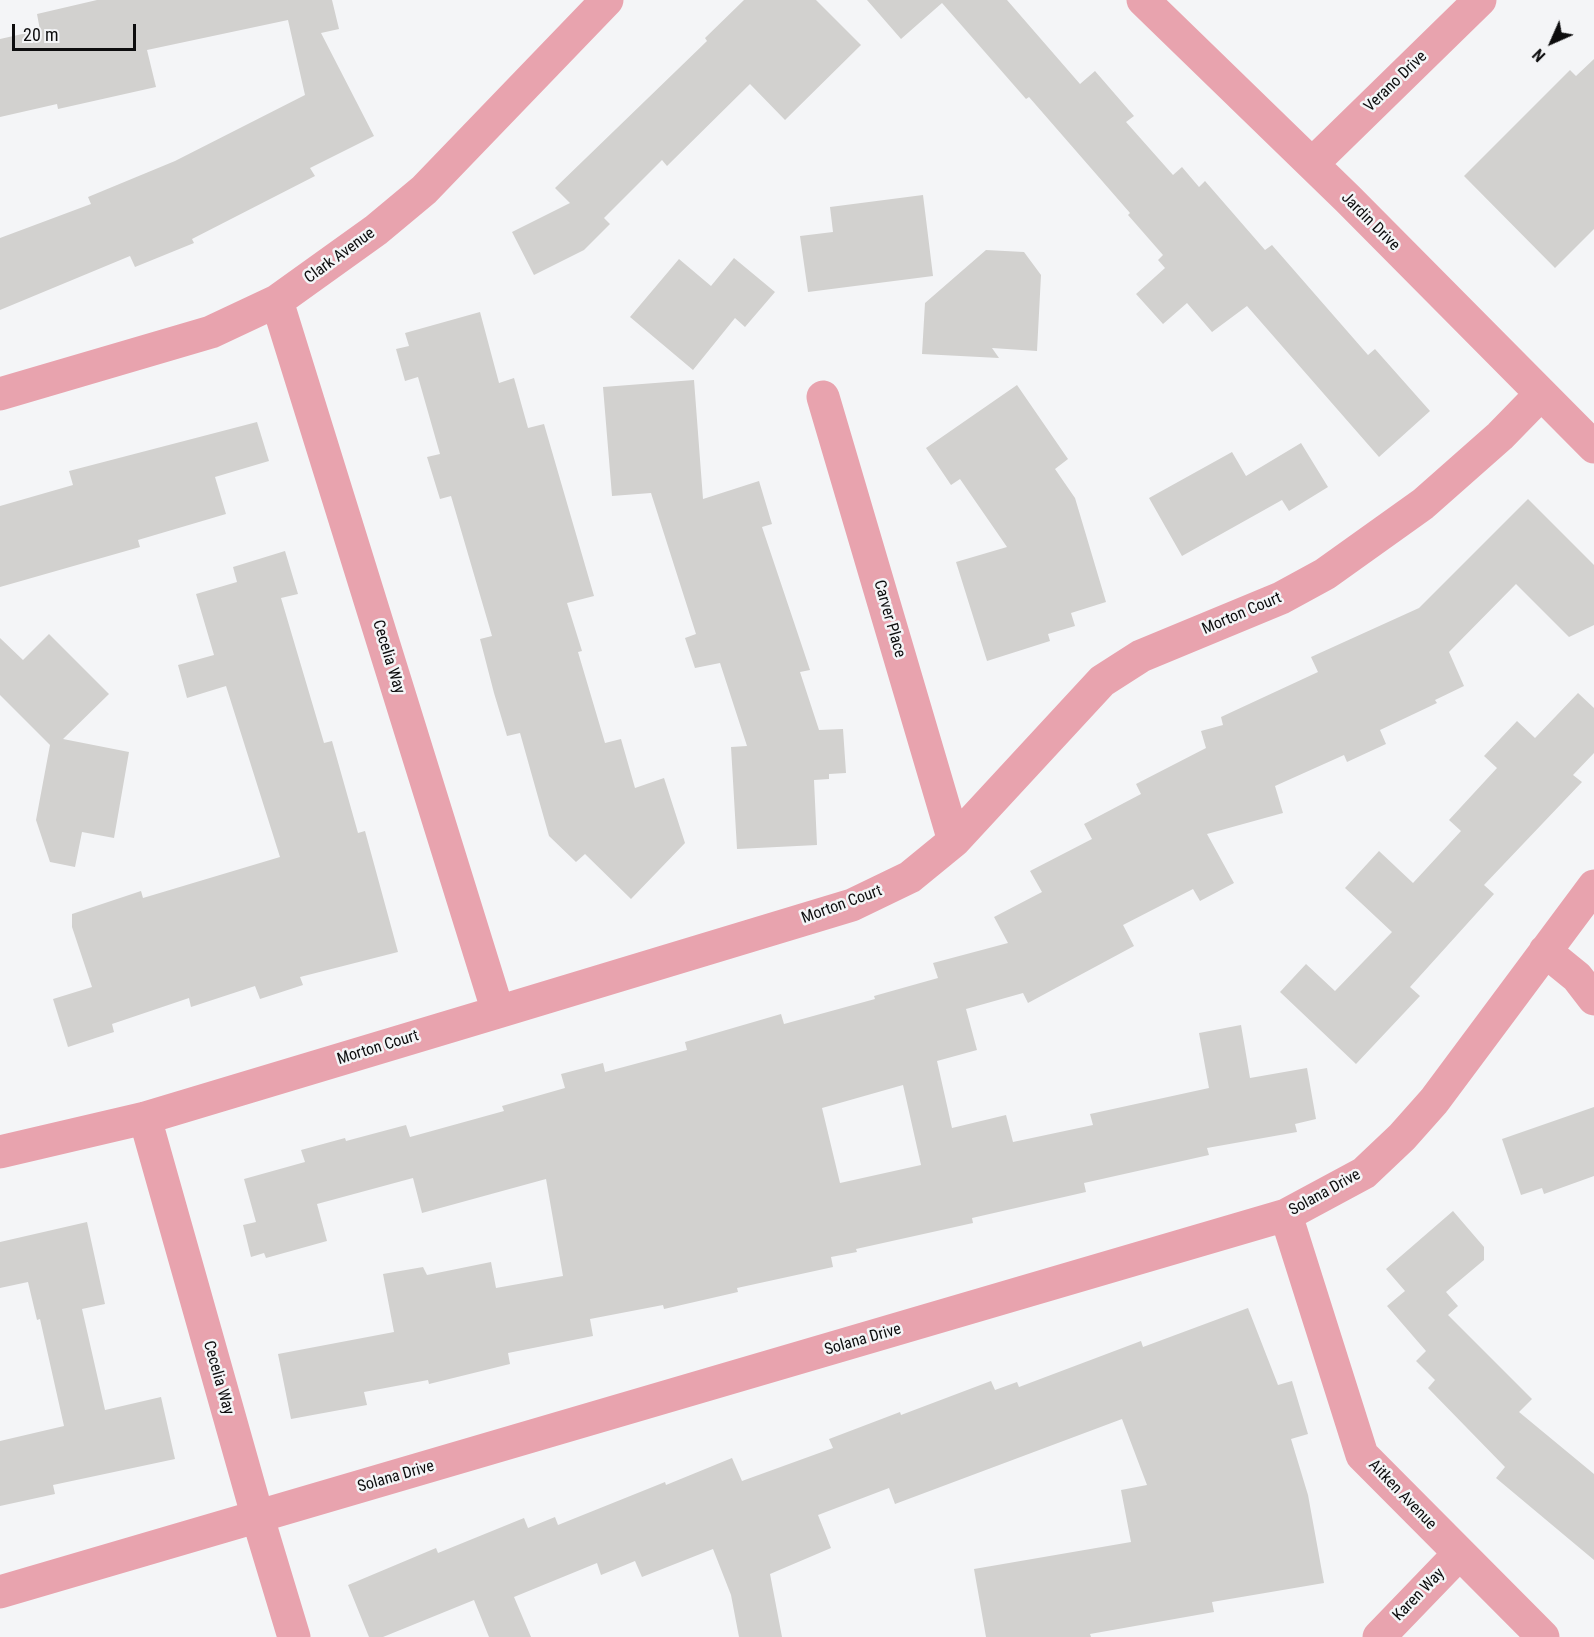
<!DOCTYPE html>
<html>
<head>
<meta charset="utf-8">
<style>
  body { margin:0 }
  #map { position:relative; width:1594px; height:1637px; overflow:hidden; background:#f4f5f7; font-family:"Roboto Condensed",sans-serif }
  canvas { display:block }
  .north { position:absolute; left:1522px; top:12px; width:60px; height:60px; -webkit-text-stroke:4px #f4f5f7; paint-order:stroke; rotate:225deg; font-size:16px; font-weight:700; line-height:24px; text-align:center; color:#0d0d0e }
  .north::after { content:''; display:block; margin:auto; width:21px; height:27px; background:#0d0d0e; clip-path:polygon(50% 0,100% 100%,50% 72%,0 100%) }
  .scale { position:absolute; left:12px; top:24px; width:124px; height:27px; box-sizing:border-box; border:3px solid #0d0d0e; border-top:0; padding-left:8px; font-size:18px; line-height:21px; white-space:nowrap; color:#0d0d0e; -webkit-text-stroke:4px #f4f5f7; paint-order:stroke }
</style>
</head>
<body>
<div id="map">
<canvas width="1594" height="1637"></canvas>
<div class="north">N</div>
<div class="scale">20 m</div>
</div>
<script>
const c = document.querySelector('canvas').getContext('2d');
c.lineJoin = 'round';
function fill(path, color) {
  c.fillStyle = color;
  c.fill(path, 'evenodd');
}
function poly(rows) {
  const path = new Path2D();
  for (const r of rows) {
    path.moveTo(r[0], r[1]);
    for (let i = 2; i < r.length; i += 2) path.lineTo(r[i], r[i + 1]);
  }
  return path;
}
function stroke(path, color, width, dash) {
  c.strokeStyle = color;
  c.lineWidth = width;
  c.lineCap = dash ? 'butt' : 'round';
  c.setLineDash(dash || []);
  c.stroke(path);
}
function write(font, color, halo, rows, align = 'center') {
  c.font = font + ' "Roboto Condensed",sans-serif';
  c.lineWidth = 5;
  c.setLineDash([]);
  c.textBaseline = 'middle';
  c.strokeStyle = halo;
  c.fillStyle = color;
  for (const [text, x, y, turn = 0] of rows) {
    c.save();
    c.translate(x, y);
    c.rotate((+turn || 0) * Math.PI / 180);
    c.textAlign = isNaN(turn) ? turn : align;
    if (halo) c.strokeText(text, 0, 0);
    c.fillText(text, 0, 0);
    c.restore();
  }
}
fill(poly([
  [97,0,332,0,339,29,321,33,374,136,310,168,315,176,192,239,194,243,135,267,130,256,0,310,0,238,91,204,88,197,175,161,305,95,288,20,147,50,156,87,58,109,57,104,0,117,0,39,40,30,37,14],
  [744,0,816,0,861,45,785,120,750,84,667,166,662,160,604,218,610,224,584,250,534,275,512,232,570,203,555,188,707,41,705,38],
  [867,0,1007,0,1080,84,1095,71,1134,116,1126,122,1173,175,1182,167,1199,187,1205,181,1265,250,1272,245,1368,355,1375,349,1430,411,1379,457,1247,306,1212,332,1187,303,1163,324,1136,294,1165,268,1158,260,1163,255,1128,215,1130,213,1029,97,1026,99,942,3,901,39],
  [1594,59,1594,229,1555,268,1464,176,1570,70,1576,76],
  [923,195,933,276,808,292,800,236,833,232,830,207],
  [986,250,1024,252,1041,275,1037,351,992,348,999,358,922,354,925,303],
  [734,258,775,292,745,327,735,318,693,370,630,317,679,259,711,286],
  [480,312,499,383,514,378,528,428,544,424,594,596,567,603,582,651,578,652,605,743,621,739,635,788,664,778,685,843,631,899,585,854,576,862,549,836,520,733,507,736,494,693,480,639,492,636,451,496,440,499,427,457,440,454,418,377,405,381,396,349,409,346,405,333],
  [694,380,703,499,759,481,772,524,762,527,810,670,800,672,819,730,843,729,846,773,829,774,829,779,814,780,817,845,737,849,731,747,747,746,720,663,695,668,685,638,696,634,651,493,612,496,603,387],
  [1017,385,1068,459,1055,469,1075,498,1106,602,1071,613,1075,626,1048,634,1050,641,987,661,956,562,1007,547,960,479,951,485,926,448],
  [257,422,269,461,215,477,226,514,138,540,140,547,0,587,0,506,73,485,69,471],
  [1301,443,1328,487,1289,511,1282,500,1182,556,1149,498,1232,452,1246,476],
  [1528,499,1594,565,1594,625,1569,637,1516,584,1449,652,1464,686,1435,700,1437,703,1380,730,1386,744,1347,762,1344,755,1275,786,1283,813,1207,834,1234,883,1200,901,1193,889,1123,925,1134,946,1028,1003,1023,993,966,1009,977,1050,937,1061,952,1128,1006,1115,1013,1142,1093,1125,1090,1114,1209,1088,1199,1033,1241,1025,1250,1078,1307,1068,1316,1119,1295,1124,1297,1132,1207,1148,1209,1155,1084,1183,1086,1192,972,1218,973,1223,856,1249,857,1252,831,1257,833,1267,737,1288,738,1292,664,1309,663,1305,590,1319,593,1336,508,1353,510,1364,429,1384,428,1380,364,1392,367,1405,291,1419,278,1354,394,1332,383,1274,423,1267,427,1275,491,1262,496,1288,563,1276,546,1179,422,1213,413,1178,317,1204,327,1241,266,1258,264,1253,251,1257,243,1225,256,1222,244,1179,305,1162,301,1150,345,1138,346,1141,406,1125,410,1137,504,1111,502,1106,565,1088,561,1074,603,1063,605,1072,687,1050,685,1042,781,1014,784,1024,875,999,874,996,938,978,933,963,1008,943,994,917,1042,892,1030,871,1092,839,1084,824,1141,794,1136,784,1206,748,1201,731,1223,725,1221,717,1318,672,1311,657,1419,608],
  [903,1085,921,1165,840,1183,822,1108],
  [285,551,298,594,281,598,324,743,332,741,358,833,365,831,398,952,300,977,303,985,260,999,255,986,191,1007,189,998,112,1024,114,1032,68,1047,53,999,92,987,72,927,72,914,141,891,143,898,280,857,226,686,187,698,178,665,214,655,196,594,237,582,233,567],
  [49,634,109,694,63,739,129,752,114,838,82,832,75,867,50,862,36,820,50,745,0,695,0,638,23,660],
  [1578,693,1594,708,1594,753,1573,775,1582,782,1484,885,1494,894,1410,987,1420,996,1356,1064,1280,992,1306,964,1335,991,1392,932,1345,888,1379,851,1413,883,1461,831,1449,820,1497,768,1484,756,1517,721,1535,738],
  [1594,1107,1594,1176,1544,1194,1542,1188,1521,1195,1502,1139],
  [1453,1211,1484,1247,1484,1260,1446,1292,1458,1306,1448,1315,1532,1399,1519,1412,1594,1474,1594,1560,1496,1478,1505,1467,1428,1388,1435,1380,1416,1361,1426,1351,1387,1306,1405,1291,1386,1269],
  [87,1222,105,1304,82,1309,105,1410,161,1397,175,1459,53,1485,55,1494,0,1506,0,1441,64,1426,40,1319,37,1320,28,1282,0,1288,0,1242],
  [1248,1308,1278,1385,1292,1381,1308,1434,1291,1439,1308,1495,1324,1583,1212,1602,1214,1612,1090,1634,1091,1637,986,1637,974,1569,1131,1542,1121,1490,1147,1485,1122,1419,895,1504,889,1488,818,1515,831,1548,770,1574,782,1637,739,1637,731,1595,713,1549,642,1577,635,1561,601,1575,597,1563,514,1597,531,1637,489,1637,474,1600,383,1637,369,1637,348,1585,436,1548,438,1553,524,1518,528,1528,555,1517,558,1525,665,1482,666,1485,732,1458,742,1481,833,1448,829,1439,900,1412,901,1415,991,1381,995,1390,1017,1382,1019,1387,1141,1341,1143,1347]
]), '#d2d1cf');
stroke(poly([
  [1143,0,1348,199,1594,447],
  [1312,164,1480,0],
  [277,301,498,1012],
  [0,394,211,332,277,301,376,230,424,190,607,0],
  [823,397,954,841],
  [1545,951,1577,977,1594,999],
  [145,1118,258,1518,294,1637],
  [0,1152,145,1118,498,1012,852,905,910,877,954,841,1102,681,1141,656,1281,598,1325,574,1423,504,1500,436,1541,394],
  [1286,1215,1362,1455,1543,1637],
  [0,1592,1286,1215,1364,1173,1402,1137,1434,1101,1594,886],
  [1379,1637,1459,1554]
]), '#e8a3ae', 33);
write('16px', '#0d0d0e', '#f4f5f7', [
  ["Verano Drive",1396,82,-44],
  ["Jardin Drive",1370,222,45],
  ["Clark Avenue",340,256,-36],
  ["Morton Court",1242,614,-23],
  ["Carver Place",889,619,74],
  ["Cecelia Way",388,657,73],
  ["Morton Court",842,905,-20],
  ["Morton Court",378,1048,-17],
  ["Solana Drive",1325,1193,-29],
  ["Solana Drive",863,1340,-16],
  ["Cecelia Way",218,1378,74],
  ["Solana Drive",396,1477,-16],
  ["Aitken Avenue",1402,1495,46],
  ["Karen Way",1419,1595,-46]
]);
</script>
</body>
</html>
